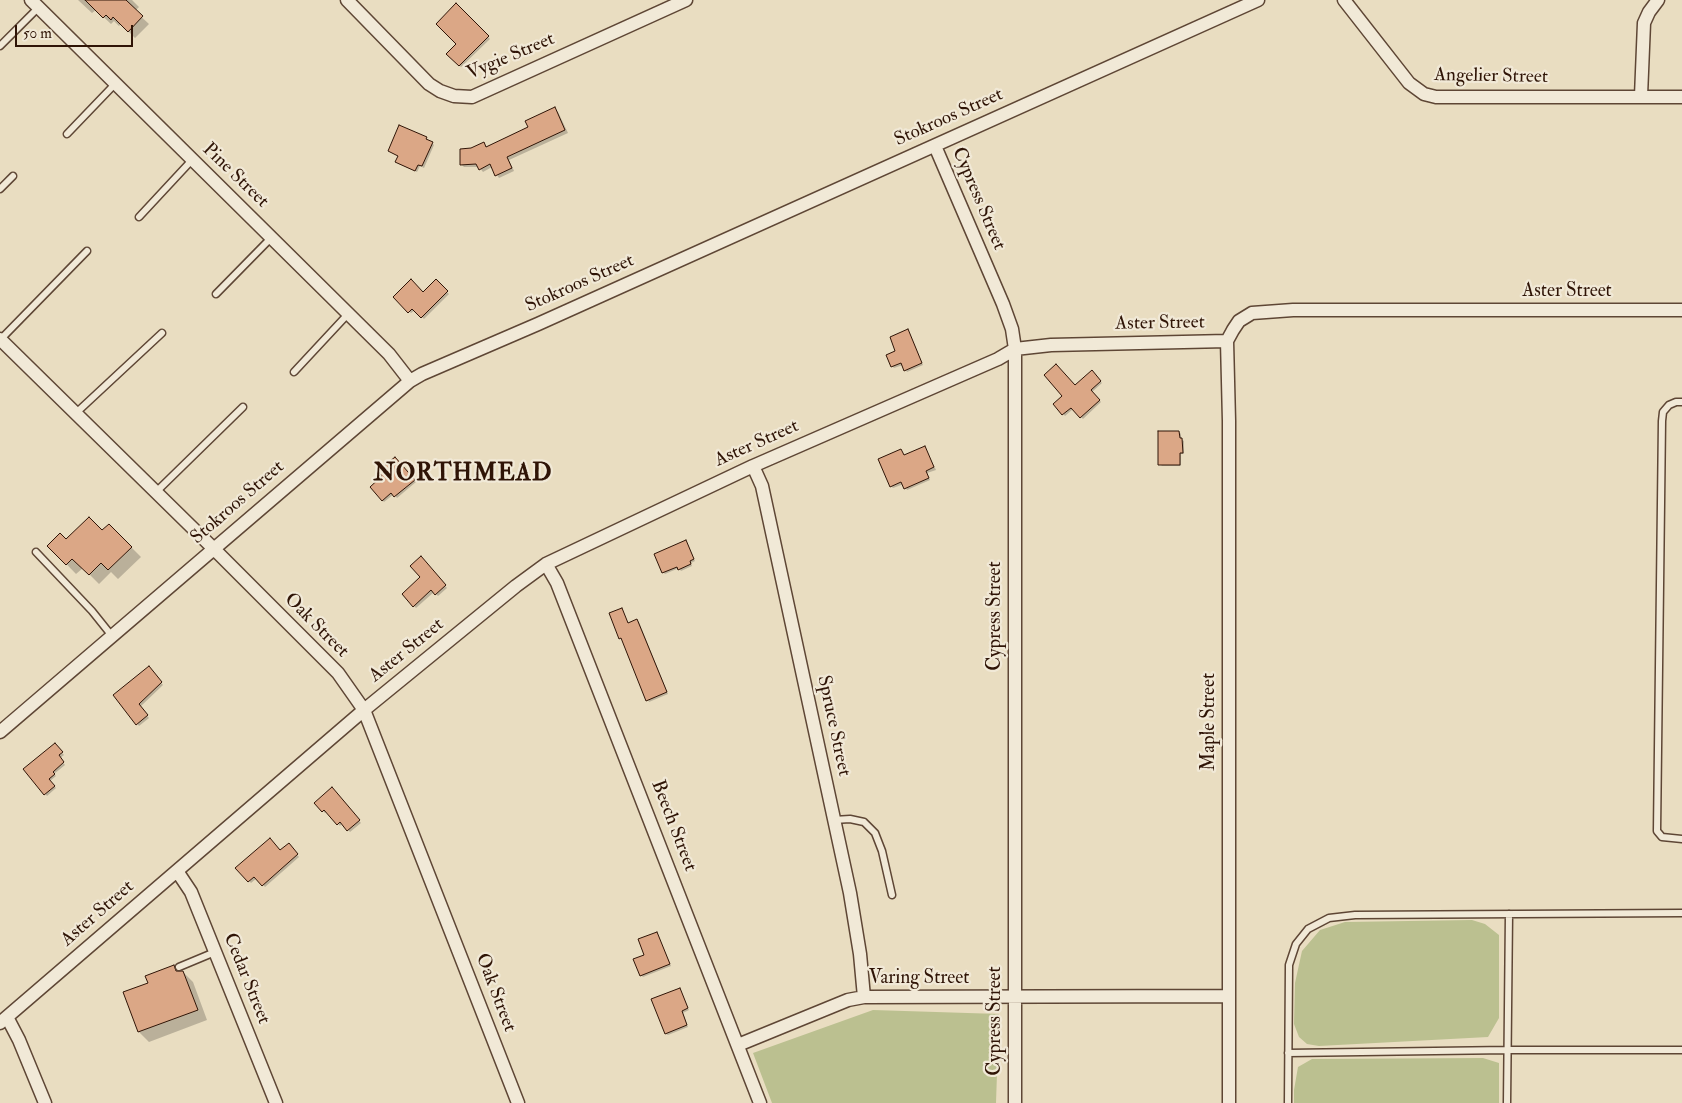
<!DOCTYPE html>
<html>
<head>
<meta charset="utf-8">
<style>
  body { margin:0 }
  #map { position:relative; width:1682px; height:1103px; overflow:hidden; background:#e9ddc1; font-family:"IM FELL Double Pica",serif }
  canvas { display:block }
  .scale { position:absolute; left:15px; top:25px; width:118px; height:22px; box-sizing:border-box; border:2px solid #2f1406; border-top:0; padding-left:6px; font-size:15px; line-height:18px; white-space:nowrap; color:#2f1406; -webkit-text-stroke:4px #f1e9d7; paint-order:stroke }
</style>
</head>
<body>
<div id="map">
<canvas width="1682" height="1103"></canvas>
<div class="scale">50 m</div>
</div>
<script>
const c = document.querySelector('canvas').getContext('2d');
c.lineJoin = 'round';
function fill(path, color) {
  c.fillStyle = color;
  c.fill(path, 'evenodd');
}
function poly(rows) {
  const path = new Path2D();
  for (const r of rows) {
    path.moveTo(r[0], r[1]);
    for (let i = 2; i < r.length; i += 2) path.lineTo(r[i], r[i + 1]);
  }
  return path;
}
function stroke(path, color, width, dash) {
  c.strokeStyle = color;
  c.lineWidth = width;
  c.lineCap = dash ? 'butt' : 'round';
  c.setLineDash(dash || []);
  c.stroke(path);
}
function write(font, color, halo, rows, align = 'center') {
  c.font = font + ' "IM FELL Double Pica",serif';
  c.lineWidth = 4.5;
  c.setLineDash([]);
  c.textBaseline = 'middle';
  c.strokeStyle = halo;
  c.fillStyle = color;
  for (const [text, x, y, turn = 0] of rows) {
    c.save();
    c.translate(x, y);
    c.rotate((+turn || 0) * Math.PI / 180);
    c.textAlign = isNaN(turn) ? turn : align;
    if (halo) c.strokeText(text, 0, 0);
    c.fillText(text, 0, 0);
    c.restore();
  }
}
fill(poly([
  [1472,920,1485,924,1499,935,1499,1018,1488,1037,1319,1046,1307,1044,1299,1037,1294,1024,1295,983,1302,951,1320,930,1345,922],
  [873,1010,999,1014,996,1103,772,1103,753,1053],
  [1483,1058,1499,1063,1499,1103,1294,1103,1294,1090,1298,1067,1312,1059]
]), '#bbc090');
fill(poly([
  [78,0,132,0,139,7,135,11,149,24,135,38,121,24,119,26,114,21,111,24,96,10,92,13],
  [456,5,490,39,461,67,448,54,458,44],
  [555,109,558,112,568,133,509,160,514,171,499,178,492,167,483,172,479,167,464,167,461,164,471,150,484,144,487,147,530,128],
  [426,138,434,145,424,168,420,166,417,172,399,164,397,162,399,156,389,151],
  [436,281,449,294,424,319,415,310,411,313,394,297,423,294],
  [908,330,923,365,907,372,903,365,894,368,892,366,897,351],
  [1092,372,1102,383,1092,392,1101,402,1083,419,1073,409,1065,416,1055,404],
  [1179,432,1181,434,1181,439,1184,441,1184,454,1181,454,1181,466,1162,466,1160,464],
  [925,448,936,470,927,473,930,480,907,490,904,484,893,488,891,486,901,450,905,457],
  [395,458,416,482,397,498,394,494,384,502,371,487,384,476],
  [109,525,141,557,118,579,111,572,99,584,83,568,76,574,49,546,102,532],
  [687,543,695,561,691,563,692,566,681,571,679,568,665,574,663,572],
  [421,558,447,588,438,596,434,592,416,608,403,594,422,578],
  [621,609,628,624,637,620,639,622,668,694,649,702,623,639,620,638],
  [149,668,163,685,140,707,149,718,139,726,115,695],
  [55,745,64,755,60,758,65,765,54,774,56,776,50,781,56,788,47,796,25,769],
  [332,789,361,823,350,832,342,823,340,826,327,811,325,813,316,803],
  [289,845,299,857,265,887,257,878,251,883,237,868,280,852],
  [657,933,671,966,643,977,641,975,646,956],
  [174,967,179,972,183,972,193,982,207,1020,149,1042,139,1032,125,993,149,984],
  [679,989,689,1010,683,1013,688,1027,668,1035,666,1034]
]), '#0003');
const building = poly([
  [85,0,126,0,143,16,128,32,113,17,111,20,106,15,103,18,85,0],
  [456,3,489,36,459,66,446,54,456,44,436,24,456,3],
  [555,107,565,130,507,157,512,168,495,176,490,164,479,170,476,164,460,165,460,149,471,148,484,142,486,147,528,127,525,121,555,107],
  [399,125,427,137,426,139,433,142,422,166,418,165,415,171,395,162,398,156,388,151,399,125],
  [411,279,423,292,436,279,448,291,421,318,412,309,408,313,393,297,411,279],
  [908,329,922,363,904,371,901,363,891,367,886,355,895,351,890,337,908,329],
  [1056,364,1075,385,1092,370,1101,381,1091,390,1100,400,1080,418,1071,408,1062,415,1053,404,1062,396,1044,375,1056,364],
  [1158,431,1179,431,1180,438,1182,438,1183,453,1180,453,1180,465,1158,465,1158,431],
  [925,446,934,467,926,471,929,478,904,489,901,482,890,487,878,459,901,449,904,455,925,446],
  [395,457,415,480,394,497,391,493,382,501,370,487,382,476,378,471,395,457],
  [89,517,102,530,109,524,132,547,108,570,101,563,89,575,72,559,66,565,47,546,60,533,66,539,89,517],
  [686,540,694,559,690,561,691,564,678,570,677,567,662,573,654,554,686,540],
  [421,556,446,585,435,595,431,590,413,607,402,594,420,577,410,566,421,556],
  [622,608,628,623,637,619,667,692,646,701,621,638,619,639,609,613,622,608],
  [149,666,162,682,139,704,148,715,136,725,113,695,149,666],
  [55,743,63,752,59,755,64,762,53,772,55,774,49,779,55,786,44,795,23,769,55,743],
  [332,787,360,820,347,831,340,822,337,825,324,810,322,812,314,803,332,787],
  [270,838,280,850,289,843,298,854,262,886,254,877,248,882,235,868,270,838],
  [657,932,670,964,640,976,633,959,644,955,638,939,657,932],
  [174,965,176,971,183,971,198,1010,138,1032,123,992,148,983,145,976,174,965],
  [680,988,688,1008,682,1011,687,1025,665,1034,651,999,680,988]
]);
fill(building, '#dba786');
stroke(building, '#2f1406', 1);
const lane = poly([
  [0,46,38,8],
  [67,134,115,84],
  [0,189,13,176],
  [139,217,192,160],
  [216,294,271,238],
  [0,340,87,251],
  [294,372,348,314],
  [1682,402,1676,402,1669,405,1663,412,1662,421,1657,831,1662,837,1682,839],
  [76,413,162,333],
  [156,492,243,407],
  [36,552,92,611,112,636],
  [834,820,850,819,864,822,875,833,882,851,892,895],
  [179,967,215,952],
  [1288,1053,1508,1050,1682,1050],
  [1288,1103,1289,965,1296,944,1308,929,1329,918,1355,915,1682,913],
  [1507,1103,1509,914]
]);
const street = poly([
  [31,0,389,354,410,381],
  [347,0,429,84,440,91,454,96,472,97,686,0],
  [1344,0,1409,83,1424,94,1436,97,1682,97],
  [1641,96,1644,23,1649,12,1658,0],
  [935,146,1003,304,1012,329,1015,349,1015,1103],
  [0,339,214,549,338,673,364,710,518,1103],
  [753,466,762,486,850,893,860,954,864,997],
  [546,564,557,583,760,1103],
  [0,732,410,381,422,374,538,324,1258,0],
  [177,871,191,892,276,1103],
  [7,1017,19,1040,45,1103],
  [0,1023,364,710,516,586,546,564,753,466,998,359,1015,349,1051,345,1227,341],
  [738,1045,848,1000,864,997,1229,996],
  [1229,1103,1229,421,1227,341,1233,330,1239,321,1252,313,1293,310,1682,310]
]);
stroke(lane, '#5e4635', 9);
stroke(street, '#5e4635', 15);
stroke(lane, '#f1e9d7', 6);
stroke(street, '#f1e9d7', 12);
write('19px', '#2f1406', '#f1e9d7', [
  ["Vygie Street",511,57,-23],
  ["Angelier Street",1491,77,1],
  ["Stokroos Street",949,118,-24],
  ["Pine Street",235,176,44],
  ["Cypress Street",978,199,67],
  ["Stokroos Street",580,284,-24],
  ["Aster Street",1567,292],
  ["Aster Street",1160,324,-1],
  ["Aster Street",757,444,-24],
  ["Stokroos Street",238,503,-41],
  ["Cypress Street",996,616,-90],
  ["Oak Street",316,626,45],
  ["Aster Street",407,651,-39],
  ["Maple Street",1210,722,-90],
  ["Spruce Street",833,726,78],
  ["Beech Street",673,826,69],
  ["Aster Street",98,914,-41],
  ["Cedar Street",246,979,68],
  ["Varing Street",919,979],
  ["Oak Street",495,993,69],
  ["Cypress Street",996,1021,-90]
]);
c.letterSpacing = '1px';
write('bold 24px', '#2f1406', '#f1e9d7', [
  ["NORTHMEAD",463,475]
]);
c.letterSpacing = '0px';
</script>
</body>
</html>
